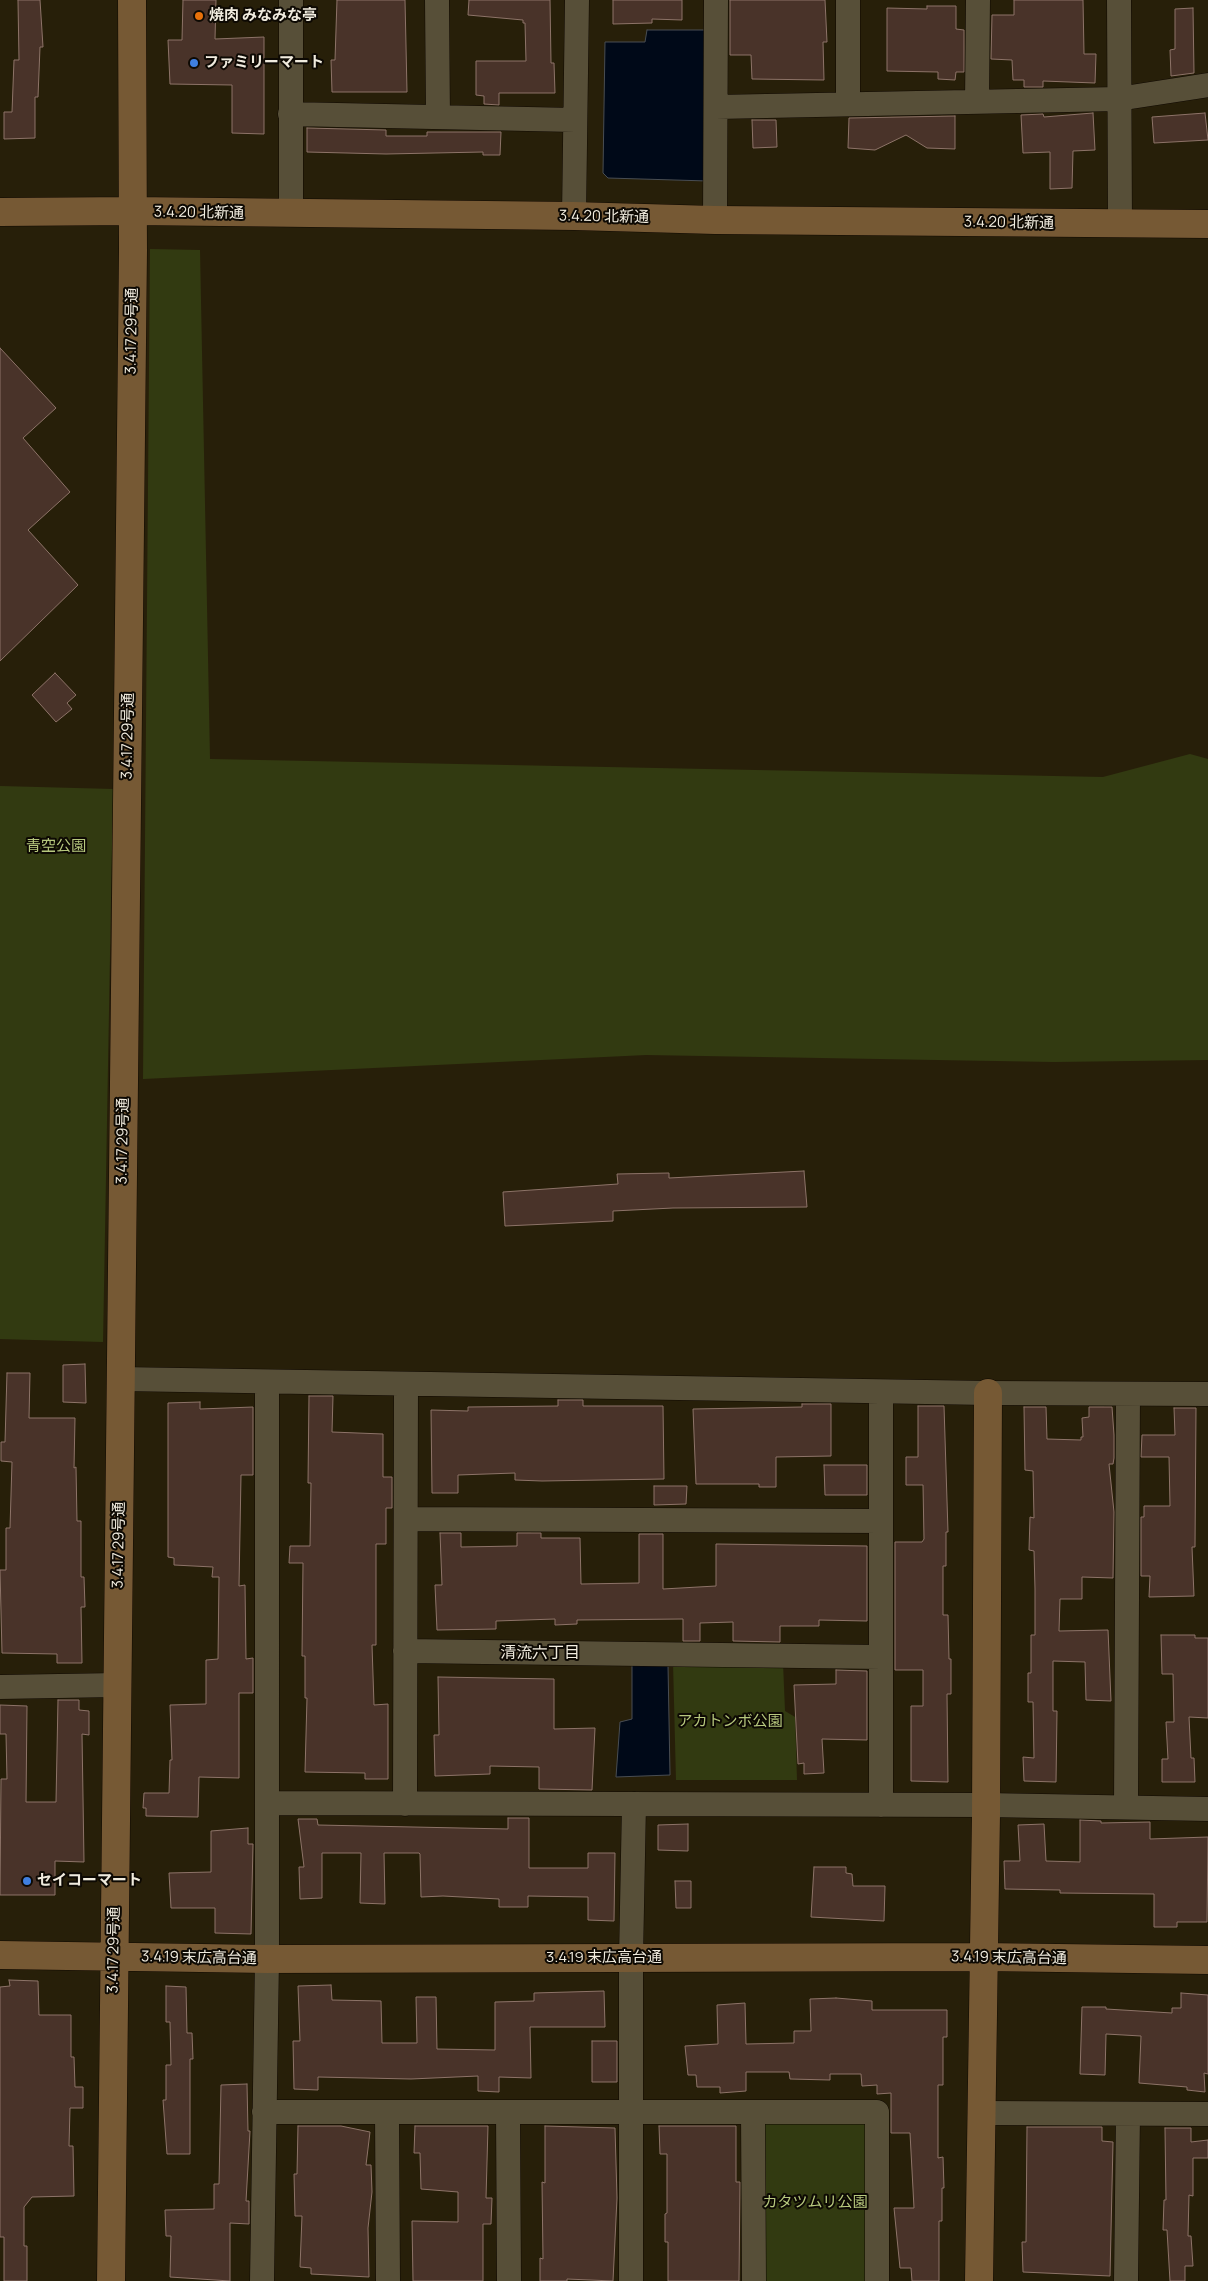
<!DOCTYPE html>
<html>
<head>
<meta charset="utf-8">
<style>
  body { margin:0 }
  canvas { display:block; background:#271f09 }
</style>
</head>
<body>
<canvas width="1208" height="2281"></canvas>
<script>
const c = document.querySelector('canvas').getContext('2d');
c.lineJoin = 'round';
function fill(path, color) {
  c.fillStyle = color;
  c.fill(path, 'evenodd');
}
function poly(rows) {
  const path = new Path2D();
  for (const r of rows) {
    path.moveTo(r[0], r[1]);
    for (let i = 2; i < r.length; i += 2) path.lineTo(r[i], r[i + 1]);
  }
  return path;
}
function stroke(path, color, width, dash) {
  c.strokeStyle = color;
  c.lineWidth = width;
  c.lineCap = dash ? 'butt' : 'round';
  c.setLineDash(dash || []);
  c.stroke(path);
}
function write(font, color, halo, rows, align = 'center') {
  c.font = font + ' Manrope,"Noto Sans JP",sans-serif';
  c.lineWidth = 4;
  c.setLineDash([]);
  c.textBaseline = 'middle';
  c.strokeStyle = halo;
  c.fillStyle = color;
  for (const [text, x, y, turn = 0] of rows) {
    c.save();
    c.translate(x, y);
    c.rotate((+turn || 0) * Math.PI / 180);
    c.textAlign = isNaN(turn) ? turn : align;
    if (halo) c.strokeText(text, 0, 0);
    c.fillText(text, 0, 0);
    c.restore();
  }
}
fill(poly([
  [150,249,200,250,210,759,1103,777,1190,754,1208,759,1208,1060,1054,1062,646,1055,143,1079],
  [0,786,113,789,103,1342,0,1339],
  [673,1662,783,1663,785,1711,795,1717,797,1780,676,1780],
  [765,2124,866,2124,866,2281,764,2281]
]), '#323a11');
const water = poly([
  [647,30,707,30,708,181,608,178,603,173,605,42,645,42,647,30],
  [632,1664,668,1665,670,1775,616,1777,620,1722,632,1719,632,1664]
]);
fill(water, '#000918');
stroke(water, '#484d53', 1);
const building = poly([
  [18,0,40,0,43,47,40,47,38,97,35,97,35,138,4,139,4,112,12,112,14,60,19,60,18,0],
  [183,0,216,0,215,39,264,37,264,134,232,133,232,85,170,84,168,40,182,40,183,0],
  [337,0,405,0,407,92,332,92,331,60,335,60,337,0],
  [469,0,550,0,551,63,554,63,555,93,499,93,499,105,484,104,484,96,476,95,476,61,526,61,525,23,523,23,523,20,468,15,469,0],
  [613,0,682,0,682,20,652,19,652,23,613,24,613,0],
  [730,0,825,0,827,42,823,42,824,80,752,79,751,55,730,55,730,0],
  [1014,0,1083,0,1084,54,1096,54,1095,83,1043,81,1043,87,1024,87,1024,80,1013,80,1012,60,991,59,992,15,1014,15,1014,0],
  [927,6,956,6,956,29,964,30,964,72,956,72,955,80,938,79,938,72,887,71,887,8,927,9,927,6],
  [1193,8,1194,73,1171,76,1170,50,1175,49,1175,9,1193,8],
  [1093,113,1095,150,1073,151,1072,188,1050,189,1050,152,1023,153,1021,115,1043,114,1044,117,1093,113],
  [1205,113,1208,140,1154,143,1152,117,1205,113],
  [955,116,955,149,927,148,906,135,875,150,848,148,849,118,955,116],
  [752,120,776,120,777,147,753,148,752,120],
  [307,128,386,130,386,136,427,136,427,132,501,132,500,155,483,155,483,152,386,154,307,152,307,128],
  [0,348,56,408,23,438,70,492,28,530,78,585,0,661,0,348],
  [55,673,76,695,67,703,72,709,56,722,32,695,55,673],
  [804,1171,807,1207,673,1208,613,1211,613,1221,505,1226,503,1192,618,1184,617,1174,669,1173,669,1178,804,1171],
  [85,1364,86,1403,63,1402,63,1365,85,1364],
  [7,1373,30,1373,29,1418,75,1418,74,1468,76,1467,77,1521,81,1521,81,1577,84,1577,85,1607,81,1607,82,1663,57,1663,57,1654,2,1653,0,1570,6,1570,6,1528,10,1528,12,1462,1,1461,1,1442,5,1442,7,1373],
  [309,1396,333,1396,332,1432,383,1434,383,1477,392,1477,392,1508,386,1508,386,1544,376,1544,376,1645,372,1645,374,1705,388,1704,388,1779,365,1779,365,1773,305,1772,307,1698,305,1698,305,1656,302,1656,303,1563,289,1563,290,1546,310,1546,311,1483,308,1483,309,1396],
  [558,1400,583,1400,583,1406,663,1406,664,1479,542,1481,515,1480,515,1473,458,1475,458,1493,432,1493,431,1410,468,1411,468,1407,558,1406,558,1400],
  [200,1402,200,1409,253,1407,253,1475,241,1475,239,1586,245,1585,246,1659,253,1658,253,1693,239,1693,239,1778,199,1777,198,1817,146,1816,146,1808,143,1808,144,1793,169,1793,170,1760,172,1760,170,1705,206,1704,206,1660,218,1659,219,1577,212,1577,213,1567,174,1565,174,1558,168,1557,168,1403,200,1402],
  [802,1404,831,1404,831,1456,776,1457,776,1487,759,1487,759,1484,696,1484,693,1409,802,1407,802,1404],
  [918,1406,944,1406,948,1532,946,1532,946,1566,943,1566,943,1615,948,1615,949,1659,951,1659,951,1694,947,1694,948,1782,911,1781,911,1706,923,1706,923,1670,895,1670,895,1542,922,1542,924,1539,923,1485,906,1485,906,1457,918,1457,918,1406],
  [1024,1407,1046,1407,1047,1439,1081,1440,1081,1437,1083,1437,1082,1418,1089,1417,1089,1407,1112,1407,1114,1435,1114,1458,1113,1464,1109,1464,1114,1512,1113,1578,1082,1577,1082,1599,1060,1599,1059,1631,1108,1630,1111,1701,1086,1700,1085,1662,1053,1661,1053,1711,1057,1711,1056,1782,1024,1781,1023,1757,1034,1758,1033,1702,1028,1702,1028,1673,1031,1673,1031,1635,1035,1635,1035,1589,1034,1551,1029,1550,1030,1517,1034,1518,1033,1471,1025,1470,1024,1407],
  [1174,1408,1196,1408,1195,1547,1192,1547,1194,1596,1149,1597,1150,1576,1141,1576,1141,1517,1144,1517,1144,1506,1170,1506,1169,1457,1141,1457,1142,1435,1175,1435,1174,1408],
  [824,1465,867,1465,867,1495,825,1495,824,1465],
  [654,1486,687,1486,686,1504,654,1505,654,1486],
  [440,1533,461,1533,461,1547,517,1546,517,1533,541,1533,541,1538,580,1538,581,1584,639,1583,639,1534,663,1534,663,1589,716,1586,716,1544,867,1546,867,1621,819,1620,819,1626,780,1626,780,1642,733,1641,733,1622,700,1623,700,1641,683,1641,683,1619,577,1620,577,1624,555,1625,555,1619,496,1621,496,1629,437,1630,435,1585,442,1585,440,1533],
  [1161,1635,1195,1635,1195,1638,1208,1638,1208,1718,1189,1717,1191,1758,1194,1758,1195,1782,1162,1782,1162,1759,1168,1759,1166,1722,1174,1722,1173,1674,1162,1674,1161,1635],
  [836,1670,867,1671,867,1740,822,1739,824,1773,804,1774,804,1763,798,1764,794,1685,836,1684,836,1670],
  [438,1677,554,1679,554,1729,595,1728,592,1790,539,1789,539,1767,490,1766,490,1774,435,1776,434,1735,439,1735,438,1677],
  [58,1700,79,1700,79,1710,89,1711,89,1735,82,1734,84,1862,55,1861,55,1895,0,1895,1,1779,7,1779,6,1734,0,1734,0,1705,27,1706,26,1802,56,1802,58,1700],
  [508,1818,529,1818,529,1868,588,1868,588,1853,615,1853,614,1921,588,1920,588,1897,528,1896,528,1907,499,1907,499,1899,443,1896,421,1897,420,1854,419,1853,384,1853,385,1904,360,1903,361,1853,322,1853,322,1898,300,1899,299,1867,304,1867,298,1819,317,1819,318,1825,508,1829,508,1818],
  [1080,1820,1101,1821,1101,1823,1150,1822,1150,1839,1208,1837,1207,1922,1177,1922,1177,1927,1154,1927,1154,1894,1060,1893,1060,1890,1005,1889,1004,1861,1020,1861,1018,1825,1044,1824,1046,1861,1080,1862,1080,1820],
  [688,1824,688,1851,658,1850,658,1825,688,1824],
  [248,1828,248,1844,253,1844,251,1934,215,1933,215,1908,171,1908,169,1873,211,1872,211,1831,248,1828],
  [814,1867,846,1867,846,1873,852,1874,853,1886,885,1886,884,1921,811,1917,814,1867],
  [675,1881,691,1881,691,1908,676,1908,675,1881],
  [9,1980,38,1981,39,2015,71,2015,71,2057,74,2057,75,2087,83,2087,83,2108,70,2108,69,2146,73,2146,74,2196,32,2197,24,2207,24,2246,27,2246,27,2281,4,2281,4,2237,0,2237,0,1987,10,1986,9,1980],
  [331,1985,332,2000,381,2001,382,2043,417,2043,416,1997,436,1997,437,2049,495,2050,495,2002,534,2001,534,1993,604,1991,605,2027,530,2027,531,2078,499,2077,499,2092,478,2091,478,2076,411,2079,318,2077,318,2090,294,2089,293,2041,300,2041,298,1986,331,1985],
  [166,1986,186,1987,187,2033,192,2033,193,2059,190,2059,190,2154,167,2154,163,2100,166,2100,166,2065,171,2065,170,2022,166,2022,166,1986],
  [1181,1993,1208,1995,1208,2074,1204,2073,1205,2092,1187,2090,1187,2087,1139,2083,1141,2036,1106,2034,1105,2075,1080,2074,1082,2007,1106,2007,1106,2009,1172,2013,1172,2008,1181,2008,1181,1993],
  [836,1998,872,2001,872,2010,947,2010,947,2037,943,2037,943,2085,938,2085,938,2158,943,2157,944,2188,942,2188,942,2221,939,2221,939,2281,912,2281,911,2268,900,2268,894,2208,914,2208,910,2133,891,2133,891,2093,877,2094,877,2085,862,2086,861,2074,830,2074,830,2080,790,2079,789,2072,746,2072,746,2091,720,2093,720,2087,697,2087,696,2075,688,2075,685,2046,718,2044,717,2005,745,2003,746,2044,794,2043,794,2031,811,2031,810,1999,836,1998],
  [592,2041,617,2041,617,2082,592,2082,592,2041],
  [247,2084,248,2131,250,2131,246,2201,249,2201,249,2224,230,2223,230,2281,170,2277,171,2236,166,2236,165,2210,214,2209,214,2184,219,2184,221,2085,247,2084],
  [298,2126,341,2126,370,2132,366,2165,371,2165,372,2192,368,2228,369,2277,311,2274,311,2268,300,2267,302,2216,295,2216,294,2174,297,2174,298,2126],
  [415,2126,488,2126,486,2198,492,2198,491,2224,483,2224,483,2281,413,2281,412,2221,458,2222,458,2192,421,2189,420,2153,414,2153,415,2126],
  [545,2126,615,2128,617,2198,613,2281,567,2279,567,2281,540,2281,540,2258,543,2259,542,2182,545,2183,545,2126],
  [659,2126,736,2126,736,2182,740,2182,739,2281,668,2281,668,2242,665,2242,665,2214,667,2213,667,2154,660,2154,659,2126],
  [1027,2127,1102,2127,1102,2141,1113,2142,1110,2276,1023,2272,1022,2242,1026,2242,1027,2127],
  [1165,2128,1191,2128,1191,2142,1208,2140,1208,2158,1193,2158,1193,2196,1189,2195,1188,2236,1191,2236,1193,2266,1185,2266,1185,2281,1170,2281,1167,2230,1163,2230,1164,2200,1166,2200,1165,2128]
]);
fill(building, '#493329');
stroke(building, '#8d7368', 1);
const street = poly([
  [437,0,438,117],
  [1119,0,1120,224],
  [977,102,978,0],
  [848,104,848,0],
  [716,107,1118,99,1208,85],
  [290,114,575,120],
  [291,214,291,0],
  [574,216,577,0],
  [715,220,716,0],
  [120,1379,988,1393,1208,1394],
  [406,1519,881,1521],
  [405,1651,881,1657],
  [0,1687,117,1685],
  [267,1803,986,1805,1208,1809],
  [405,1804,406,1384],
  [881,1805,881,1392],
  [1126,1807,1128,1394],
  [264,2112,877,2112,877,2281],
  [387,2112,388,2281],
  [508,2112,509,2281],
  [753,2112,754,2281],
  [981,2113,1208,2114],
  [262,2281,267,1959,267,1382],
  [631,2281,631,1958,634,1804],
  [1126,2281,1128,2114]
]);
const secondary = poly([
  [0,212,133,211,574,216,715,220,1208,224],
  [0,1955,267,1959,982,1957,1208,1960],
  [111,2281,133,250,132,0],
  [979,2281,986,1814,988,1393]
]);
stroke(street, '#100900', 25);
stroke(secondary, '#100900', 29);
stroke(street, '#574f38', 24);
stroke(secondary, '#765934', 28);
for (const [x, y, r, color] of [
  [199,16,5,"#e8710a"],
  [194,63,5,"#3f7fe0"],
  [27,1881,5,"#3f7fe0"]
]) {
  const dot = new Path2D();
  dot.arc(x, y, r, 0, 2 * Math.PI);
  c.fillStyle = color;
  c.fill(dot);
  stroke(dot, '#0d0903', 2);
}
write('bold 15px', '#f0ebde', '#0d0903', [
  ["焼肉 みなみな亭",209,16],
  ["ファミリーマート",204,63],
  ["セイコーマート",37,1881]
], 'left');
write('15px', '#f0ebde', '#0d0903', [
  ["3.4.20 北新通",199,213,1],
  ["3.4.20 北新通",604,217,1],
  ["3.4.20 北新通",1009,223,1],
  ["3.4.17 29号通",132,331,-89],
  ["3.4.17 29号通",128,736,-89],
  ["3.4.17 29号通",123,1141,-89],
  ["3.4.17 29号通",119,1545,-89],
  ["3.4.17 29号通",114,1950,-89],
  ["3.4.19 末広高台通",199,1958,1],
  ["3.4.19 末広高台通",604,1958],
  ["3.4.19 末広高台通",1009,1958,1]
]);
write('15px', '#b7c87e', '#0d0903', [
  ["青空公園",56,847],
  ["アカトンボ公園",730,1722],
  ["カタツムリ公園",815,2203]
]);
write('16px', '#f0ebde', '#0d0903', [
  ["清流六丁目",540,1654]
]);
</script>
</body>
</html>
